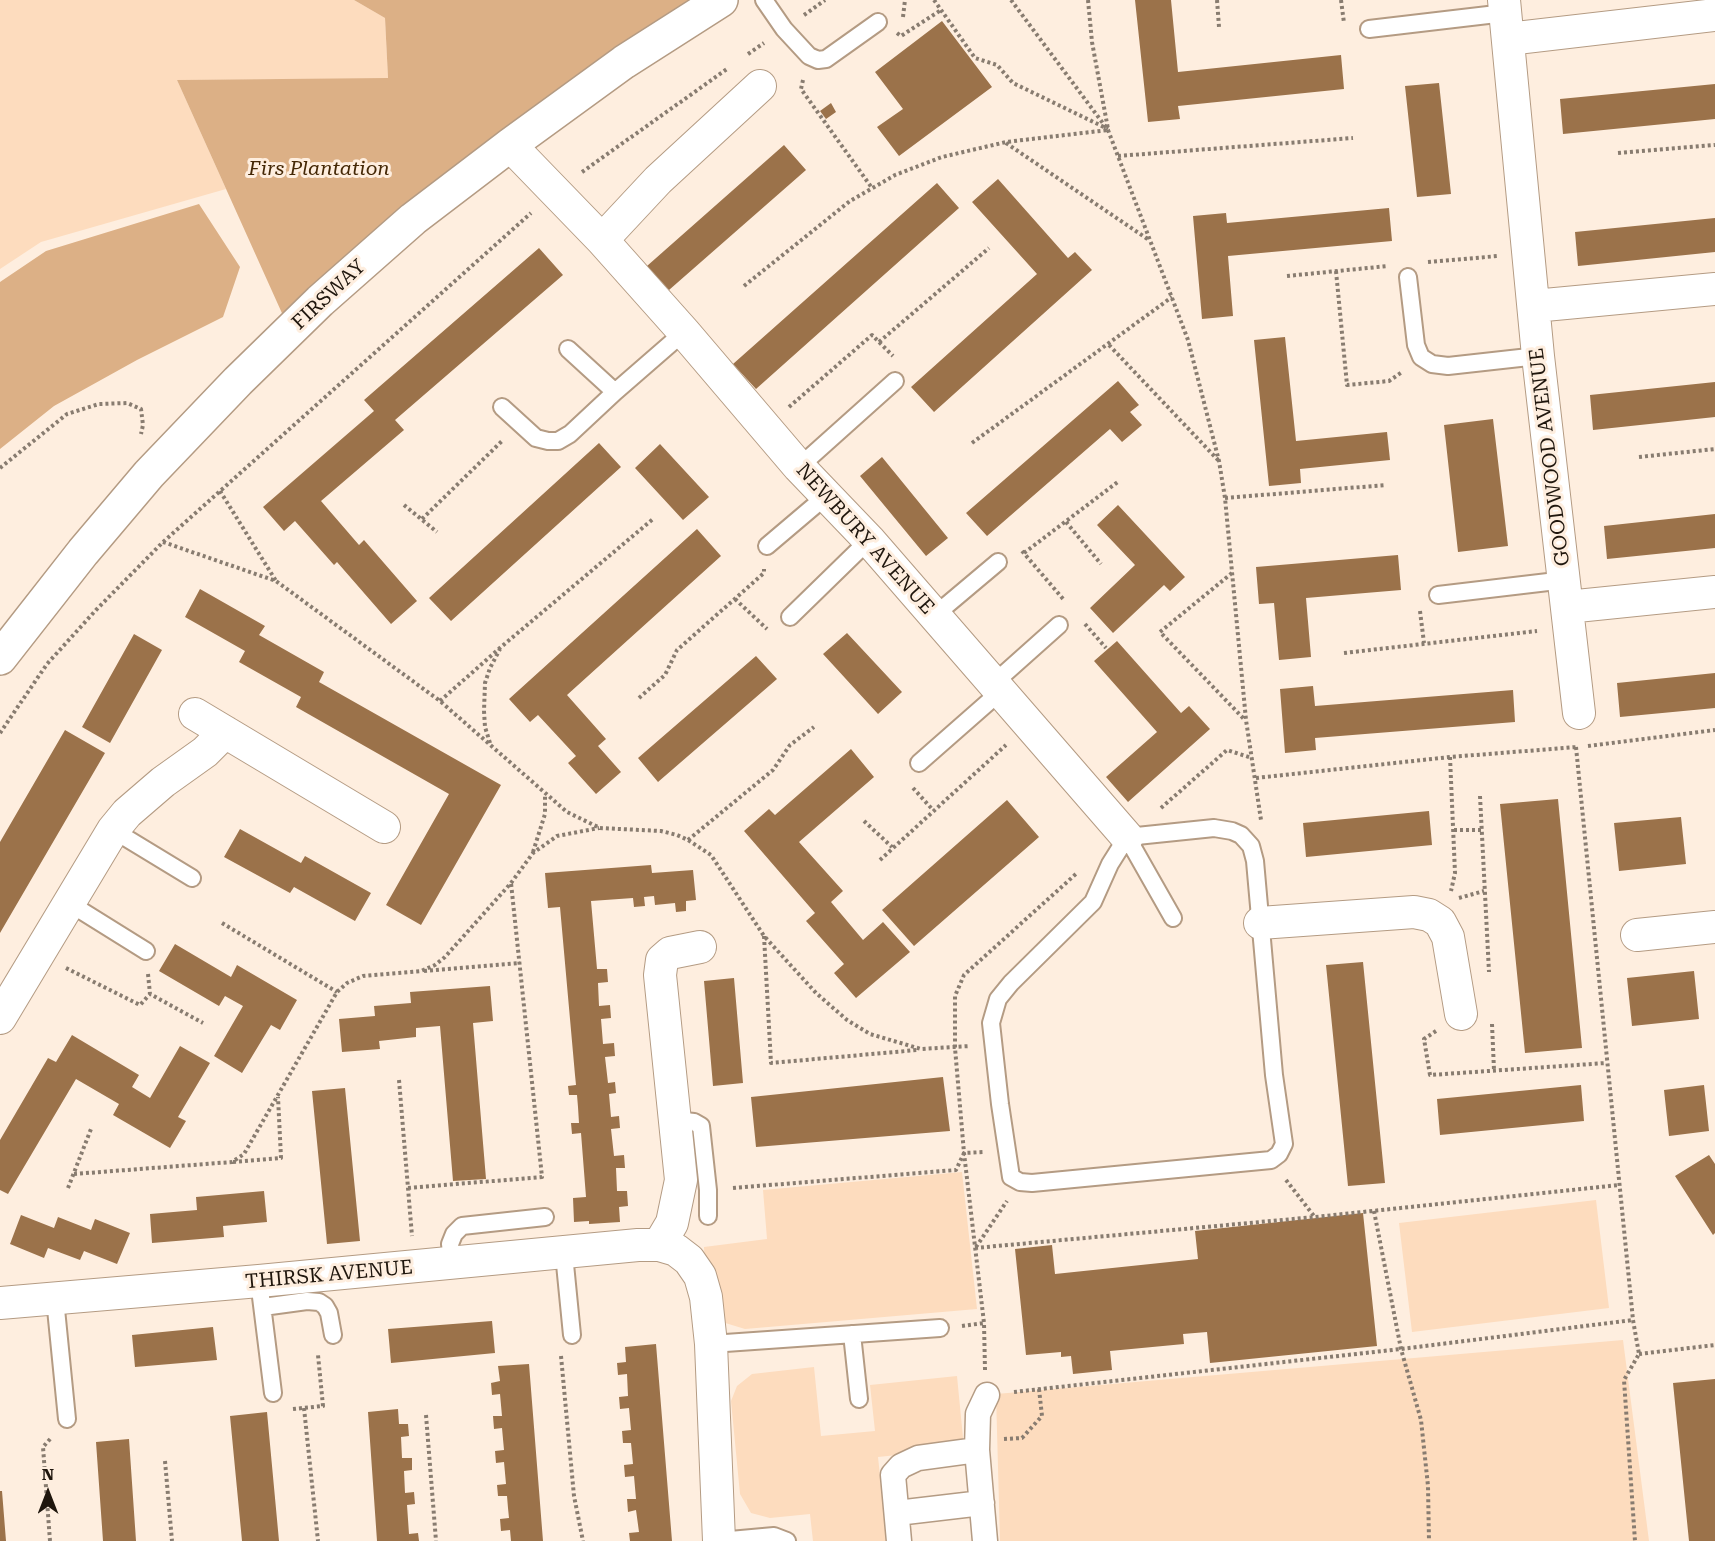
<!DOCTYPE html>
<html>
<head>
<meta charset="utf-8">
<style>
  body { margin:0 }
  #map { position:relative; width:1715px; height:1541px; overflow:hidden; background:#feeedf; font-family:"Roboto Serif",serif }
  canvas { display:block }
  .north { position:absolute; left:18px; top:1463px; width:60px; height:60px; -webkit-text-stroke:4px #feeedf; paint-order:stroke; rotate:0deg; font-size:16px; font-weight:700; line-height:24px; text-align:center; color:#1f160d }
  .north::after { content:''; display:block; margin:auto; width:21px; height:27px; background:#1f160d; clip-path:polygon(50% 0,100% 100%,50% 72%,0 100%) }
</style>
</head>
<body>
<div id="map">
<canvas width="1715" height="1541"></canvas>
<div class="north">N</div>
</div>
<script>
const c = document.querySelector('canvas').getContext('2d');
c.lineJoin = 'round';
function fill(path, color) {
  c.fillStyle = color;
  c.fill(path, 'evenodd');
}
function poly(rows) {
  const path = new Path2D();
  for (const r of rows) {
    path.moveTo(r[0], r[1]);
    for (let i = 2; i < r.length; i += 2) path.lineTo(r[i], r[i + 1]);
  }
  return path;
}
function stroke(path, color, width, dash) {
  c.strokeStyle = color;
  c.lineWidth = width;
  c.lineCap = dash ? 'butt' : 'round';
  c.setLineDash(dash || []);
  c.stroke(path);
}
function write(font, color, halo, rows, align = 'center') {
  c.font = font + ' "Roboto Serif",serif';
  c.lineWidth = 6;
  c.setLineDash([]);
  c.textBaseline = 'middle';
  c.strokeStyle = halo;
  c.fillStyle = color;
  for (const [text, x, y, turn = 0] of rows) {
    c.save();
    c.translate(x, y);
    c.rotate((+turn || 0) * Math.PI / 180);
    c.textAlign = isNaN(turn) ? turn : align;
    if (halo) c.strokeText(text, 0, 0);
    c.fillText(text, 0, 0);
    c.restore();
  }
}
fill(poly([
  [0,0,354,0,385,18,388,79,177,80,226,189,41,242,0,269],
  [962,1172,977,1309,745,1329,722,1322,705,1272,704,1247,767,1239,763,1190],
  [1596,1200,1609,1308,1412,1332,1399,1223],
  [1623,1340,1649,1541,1000,1541,996,1394],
  [814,1367,821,1436,875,1431,870,1385,957,1376,964,1448,878,1457,887,1541,813,1541,810,1514,770,1518,751,1513,740,1494,731,1401,737,1386,752,1374]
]), '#fddcbe');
fill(poly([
  [354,0,692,0,290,331,177,80,388,78,385,18],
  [199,204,240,267,223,317,137,360,54,406,0,449,0,282,46,251]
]), '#dcb086');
fill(poly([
  [1135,0,1171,0,1178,72,1341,55,1344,89,1178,106,1180,119,1148,122],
  [942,21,992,87,899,156,877,127,903,109,875,72],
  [1439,83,1451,194,1417,197,1405,86],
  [1715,84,1715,119,1563,134,1560,99],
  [831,103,836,112,826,119,820,111],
  [784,145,806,170,669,290,647,266],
  [998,179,1068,258,1075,252,1092,270,934,412,911,387,1037,274,972,202],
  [937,183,959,208,756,389,733,364],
  [1389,208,1392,241,1228,256,1233,316,1202,319,1193,216,1226,213,1227,223],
  [1715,218,1715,252,1578,266,1575,232],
  [539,248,563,275,395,420,404,430,321,501,359,545,364,540,417,601,391,624,337,562,334,565,295,521,284,531,263,507,374,411,364,400],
  [1285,337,1296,441,1387,432,1390,460,1300,469,1301,483,1269,486,1254,340],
  [1118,381,1139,405,1130,412,1142,425,1122,442,1110,429,987,536,966,513],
  [1715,382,1715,417,1593,430,1590,395],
  [1493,419,1508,546,1458,552,1444,425],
  [599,443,621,467,451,621,429,598],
  [660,444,709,497,683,520,635,468],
  [882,457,948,538,926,556,860,476],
  [1118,505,1185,577,1170,591,1164,585,1113,633,1090,608,1135,565,1097,525],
  [1715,514,1715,548,1607,559,1604,526],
  [697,529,721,556,567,695,606,739,598,746,621,772,596,794,568,763,576,756,538,715,530,722,509,699],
  [1398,555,1401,590,1306,598,1311,657,1279,660,1274,603,1259,604,1256,567],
  [200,589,265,626,259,635,324,672,319,682,501,785,421,925,386,905,449,794,296,707,301,697,239,662,245,651,185,617],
  [847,633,902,692,878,714,823,654],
  [134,634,162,650,110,743,82,727],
  [1117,641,1181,713,1189,706,1210,729,1128,802,1106,777,1157,732,1094,661],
  [756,656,777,679,658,782,638,758],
  [1715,673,1715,708,1620,717,1617,683],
  [1313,686,1315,706,1513,690,1515,722,1315,738,1316,750,1285,753,1280,689],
  [65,730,105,753,0,933,0,842],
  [851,749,874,777,799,842,843,891,831,902,863,940,883,922,910,952,856,998,834,973,844,964,806,921,815,913,744,831,769,809,775,815],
  [1558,799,1582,1048,1525,1053,1500,804],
  [1007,800,1039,837,914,946,882,910],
  [1429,811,1432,845,1306,857,1303,823],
  [1681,817,1686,864,1619,871,1614,823],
  [240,829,301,863,305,856,371,893,355,921,294,887,290,893,224,857],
  [651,865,652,873,693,870,696,900,686,901,686,911,676,912,675,903,655,905,654,896,644,897,645,906,634,907,633,898,591,901,597,969,607,969,608,982,598,983,599,1006,610,1005,611,1018,601,1019,603,1044,614,1043,615,1056,605,1057,608,1083,615,1082,616,1093,609,1094,611,1117,619,1116,620,1128,611,1129,614,1156,624,1155,625,1168,616,1168,617,1191,627,1191,628,1206,619,1207,620,1222,589,1224,589,1221,574,1222,573,1198,586,1197,581,1133,572,1134,571,1123,579,1123,578,1107,577,1095,569,1095,568,1086,576,1085,575,1075,560,907,548,908,545,873],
  [175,944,231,977,237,965,297,1000,280,1030,271,1025,242,1073,214,1056,243,1006,225,996,219,1006,159,971],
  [1363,962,1385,1183,1348,1186,1326,965],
  [1694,971,1699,1019,1632,1026,1627,978],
  [734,978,743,1083,713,1086,704,981],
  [490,986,493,1021,473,1023,486,1179,453,1181,440,1026,416,1028,416,1037,379,1041,380,1049,342,1052,339,1019,375,1016,374,1006,411,1003,410,992],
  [72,1035,139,1075,132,1087,150,1098,180,1046,210,1063,178,1117,186,1121,170,1148,113,1115,119,1104,76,1079,8,1194,0,1190,0,1140,48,1058,56,1062],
  [943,1077,950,1131,756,1147,751,1097],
  [1581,1085,1584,1121,1440,1135,1437,1099],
  [1704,1085,1709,1131,1669,1136,1664,1090],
  [345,1088,360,1241,327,1244,312,1091],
  [1709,1155,1715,1164,1715,1233,1713,1235,1675,1176],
  [264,1191,267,1222,223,1226,224,1237,152,1243,150,1214,197,1210,196,1197],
  [1363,1213,1377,1346,1210,1363,1207,1332,1183,1334,1184,1344,1110,1351,1112,1370,1073,1374,1071,1356,1061,1357,1061,1352,1026,1355,1015,1249,1052,1245,1055,1274,1198,1259,1195,1231],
  [21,1215,54,1228,58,1217,91,1230,95,1219,130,1233,117,1264,84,1251,80,1260,48,1248,44,1258,10,1244],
  [492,1321,495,1353,391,1363,388,1329],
  [213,1327,217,1360,135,1367,132,1335],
  [656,1344,672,1541,630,1541,629,1533,639,1532,636,1510,628,1512,627,1499,636,1499,634,1476,625,1477,624,1465,633,1464,631,1443,623,1443,622,1431,631,1430,629,1408,620,1409,619,1397,628,1396,627,1374,618,1375,617,1363,626,1362,625,1347],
  [529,1364,543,1541,511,1541,510,1530,501,1531,500,1519,509,1518,508,1508,507,1496,498,1496,497,1485,506,1484,504,1462,496,1463,495,1451,504,1450,502,1428,494,1429,493,1416,502,1416,500,1394,492,1395,491,1383,500,1381,498,1366],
  [1715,1379,1715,1541,1689,1541,1673,1383],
  [398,1409,399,1424,408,1424,409,1436,401,1437,402,1458,412,1458,412,1470,404,1471,405,1493,414,1492,415,1504,407,1505,409,1534,418,1533,419,1541,377,1541,368,1412],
  [267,1412,279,1541,242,1541,230,1416],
  [129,1439,136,1541,103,1541,96,1442],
  [0,1491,2,1491,6,1541,0,1541]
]), '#9b724a');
const service = poly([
  [764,0,784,29,809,56,818,60,826,59,878,22],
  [1369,29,1505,13],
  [1408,277,1416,345,1421,357,1432,364,1448,366,1538,356],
  [568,349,615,392],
  [502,407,536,438,548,441,558,441,570,434,615,392,684,332],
  [799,467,895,381],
  [767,546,826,496],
  [1438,595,1565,580],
  [935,615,998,562],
  [790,617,869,540],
  [994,683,1059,625],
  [919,763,1001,691],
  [1214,828,1232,831,1241,835,1251,846,1255,861,1274,1075,1284,1144,1279,1154,1271,1160,1032,1183,1020,1182,1011,1177,1000,1104,991,1023,998,999,1011,983,1093,902,1110,864,1127,837,1214,828],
  [113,830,192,878],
  [1127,837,1173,918],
  [69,903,146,951],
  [675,1120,694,1122,701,1126,708,1190,708,1216],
  [564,1254,572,1335],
  [452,1263,450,1244,454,1234,462,1226,545,1217],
  [259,1281,273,1393],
  [55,1299,67,1419],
  [263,1307,307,1301,319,1302,325,1306,329,1313,333,1335],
  [852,1334,859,1399],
  [711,1344,940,1328],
  [719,1541,774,1536,787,1541]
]);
const pedestrian = poly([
  [897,1513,982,1503],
  [899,1541,893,1475,901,1466,918,1458,977,1450],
  [985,1541,977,1450,978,1414,987,1395]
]);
const minor = poly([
  [1504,0,1538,356,1579,713],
  [1508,39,1715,15],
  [510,145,602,240,684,332,799,467,869,540,1127,837],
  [602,240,658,180,760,86],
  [1534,306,1715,289],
  [1567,607,1715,592],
  [195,714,384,827],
  [1260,923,1414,912,1429,915,1440,922,1448,937,1461,1014],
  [1637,935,1715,927],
  [0,1018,113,830,127,813,163,782,205,752,225,732],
  [659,1245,672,1223,681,1180,660,975,662,960,670,953,700,947],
  [0,1303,259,1281,638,1245,659,1245,676,1250,689,1260,700,1276,706,1297,711,1344,719,1541]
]);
const tertiary = poly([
  [0,658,83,552,149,474,238,381,320,301,413,219,510,145,624,62,721,0]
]);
stroke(service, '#b49b83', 20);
stroke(pedestrian, '#b49b83', 27);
stroke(minor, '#b49b83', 34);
stroke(tertiary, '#b49b83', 36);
stroke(poly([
  [934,0,975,58,997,65,1013,83,1108,129],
  [1011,0,1108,130,1188,340,1219,461,1225,498,1246,720,1261,820],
  [1088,0,1092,42,1108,129],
  [1217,0,1219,27],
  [1341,0,1344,23],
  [804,15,825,0],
  [903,17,905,0],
  [897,33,901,36,941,10],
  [748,54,764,43],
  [803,80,801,89,872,188],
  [1006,143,1149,240],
  [1618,153,1715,145],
  [1118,156,1353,138],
  [582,172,727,69],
  [1428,262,1498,256],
  [1336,271,1347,385,1389,381,1402,372],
  [1287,276,1388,266],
  [744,286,850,201,895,175,942,157,1006,142,1108,130],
  [879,342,989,248],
  [1109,345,1218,460],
  [789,407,872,335,893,356],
  [972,443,1172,297],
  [1639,457,1715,449],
  [0,468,67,414,99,404,127,403,141,409,143,425,141,434],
  [220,491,276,581],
  [1225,498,1386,485],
  [404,505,437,532],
  [422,519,503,440],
  [1066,522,1101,564],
  [163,542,276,581,440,701,567,812,600,828,661,831,677,835,688,840,711,855,764,936,816,993,847,1020,870,1034,921,1049,970,1046],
  [1022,551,1064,600],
  [1024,553,1119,481],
  [1232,573,1160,632,1245,720],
  [735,599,767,629],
  [1420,611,1424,643],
  [1085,624,1106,648],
  [1344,653,1537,631],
  [639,698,665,675,677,650,764,573,764,569],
  [440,701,501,647,653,519],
  [0,733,47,664,96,610,163,542,531,213],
  [490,743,485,727,484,711,485,683,490,668,500,649],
  [1588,746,1715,730],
  [1576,747,1633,1320,1639,1354,1624,1380,1635,1541],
  [1450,757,1455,873,1451,891],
  [1256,778,1450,757,1577,747],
  [913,788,933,810],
  [1480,796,1489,972],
  [1161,808,1227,750,1252,758],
  [864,821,892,847],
  [1454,830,1482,830],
  [688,840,773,770,790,745,814,727],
  [533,852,545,814,545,795],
  [880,860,1006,745],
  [1459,898,1484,891],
  [222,923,337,992],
  [764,936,771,1063,917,1050],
  [66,968,140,1005,150,994,203,1023],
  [424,971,520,963],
  [148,974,150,994],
  [1492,1024,1494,1070],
  [1436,1031,1424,1039,1430,1075,1606,1063],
  [399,1080,412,1236],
  [233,1162,281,1158,278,1097],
  [74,1174,232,1162,244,1154,337,992,347,983,363,976,421,971,435,965,445,957,511,883,533,853,557,836,599,828],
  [1286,1180,1314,1216],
  [68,1188,91,1129],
  [408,1188,542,1177,511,883],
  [733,1188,956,1170,964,1153,984,1152],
  [1374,1211,1401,1349,1421,1420,1428,1486,1429,1541],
  [976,1247,1007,1201],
  [975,1248,1315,1217,1619,1185],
  [962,1326,984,1323],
  [1639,1354,1715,1345],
  [561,1356,574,1496,583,1541],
  [985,1370,984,1323,964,1153,955,1048,955,996,964,975,1077,873],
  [1014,1392,1401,1349,1633,1320],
  [304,1408,318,1541],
  [293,1409,323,1406,318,1355],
  [426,1415,436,1541],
  [1004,1439,1022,1438,1042,1416,1039,1389],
  [165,1461,172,1541],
  [50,1541,43,1447,51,1438]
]), '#887c70', 4, [3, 3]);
stroke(service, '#fff', 16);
stroke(pedestrian, '#fff', 24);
stroke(minor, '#fff', 32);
stroke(tertiary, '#fff', 33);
write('italic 20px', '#452806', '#feeedf', [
  ["Firs Plantation",319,169]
]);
write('20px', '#1f160d', '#feeedf', [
  ["FIRSWAY",329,295,-43],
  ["GOODWOOD AVENUE",1550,457,-97],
  ["NEWBURY AVENUE",865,539,48],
  ["THIRSK AVENUE",329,1275,-5]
]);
</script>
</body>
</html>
